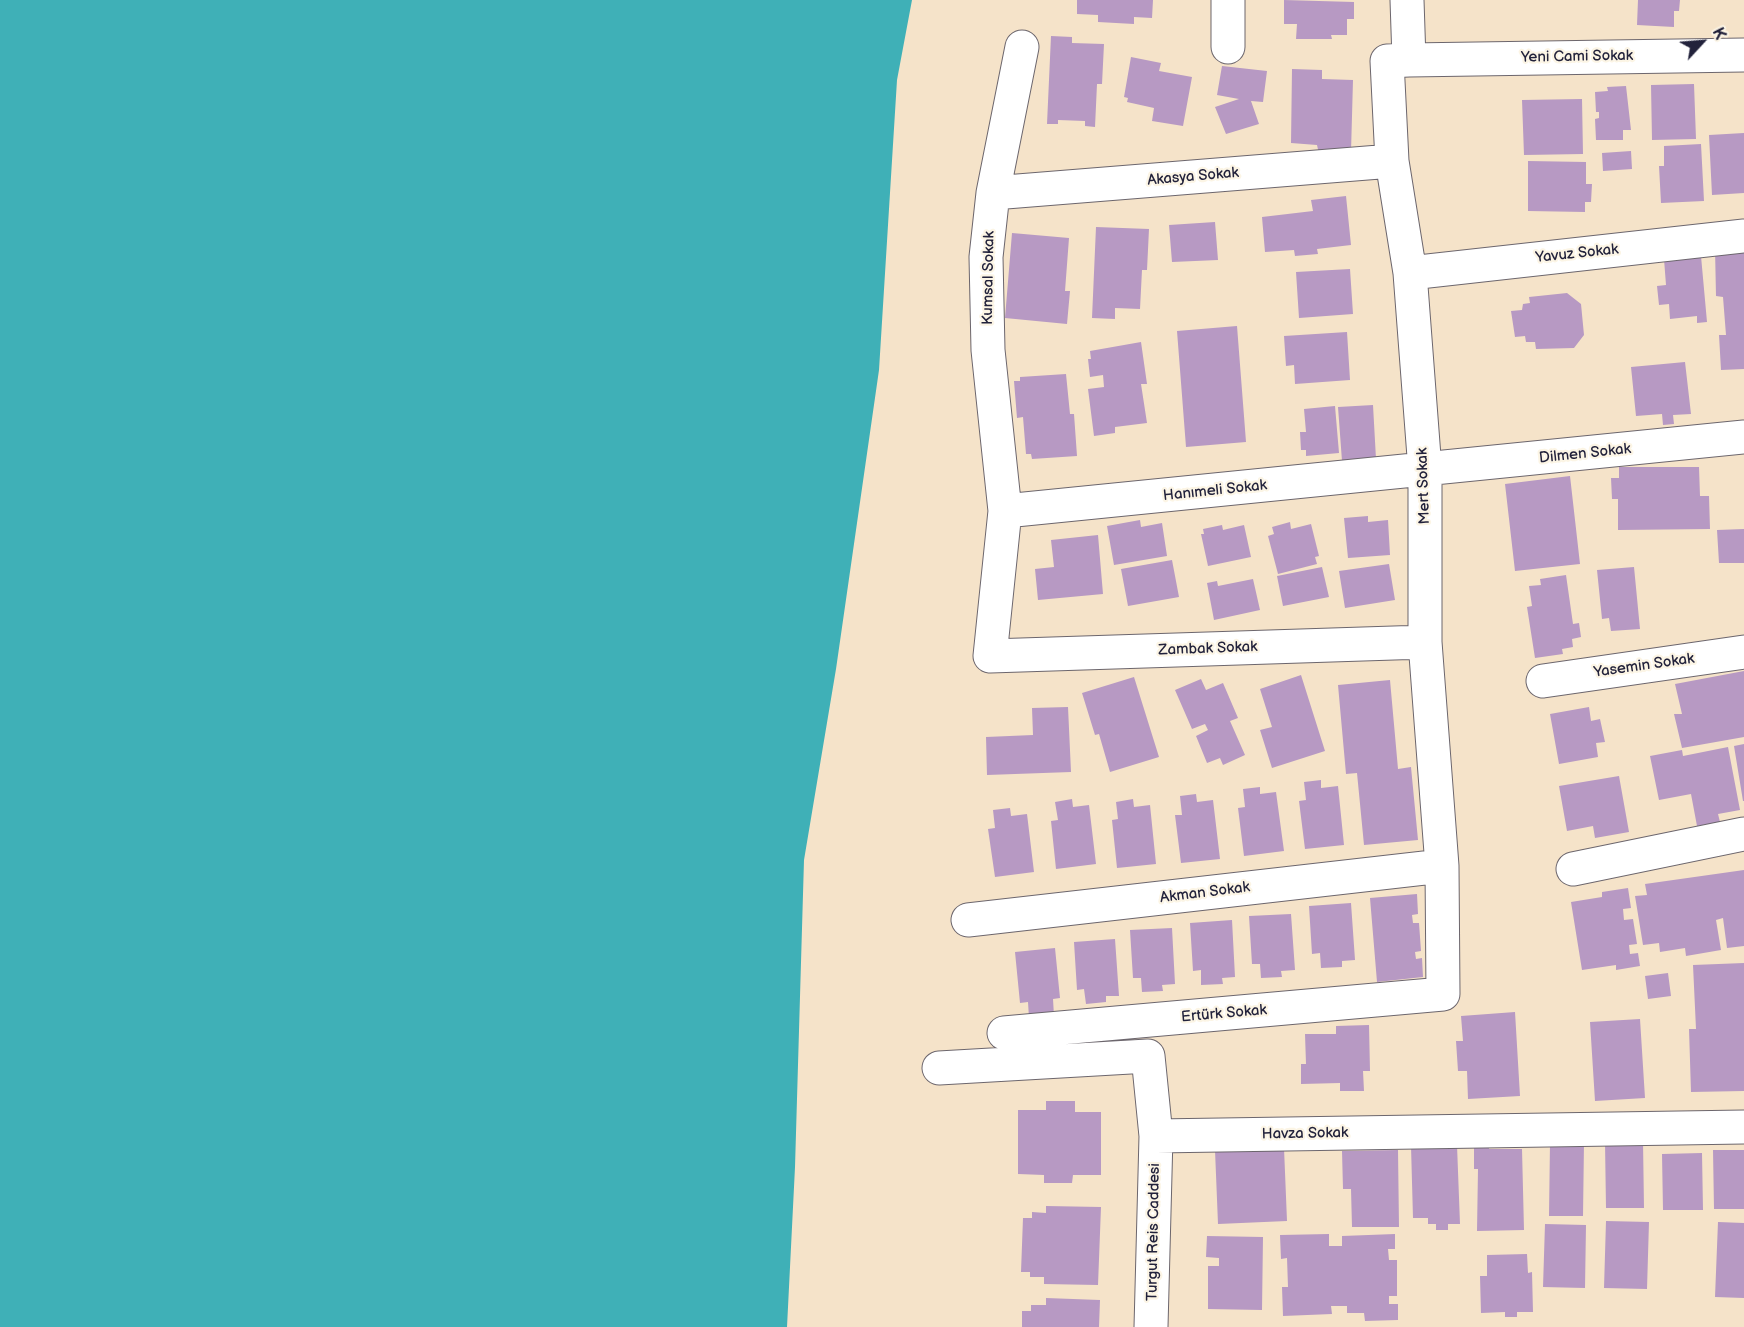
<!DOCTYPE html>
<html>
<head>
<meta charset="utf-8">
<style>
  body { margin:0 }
  #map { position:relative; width:1744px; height:1327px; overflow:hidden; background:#f5e3c9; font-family:"Balsamiq Sans",sans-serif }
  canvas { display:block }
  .north { position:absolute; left:1672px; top:12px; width:60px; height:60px; -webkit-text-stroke:4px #fcf5e5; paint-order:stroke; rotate:64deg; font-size:16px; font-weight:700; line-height:24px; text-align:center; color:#22223b }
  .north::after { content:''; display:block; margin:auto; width:21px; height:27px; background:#22223b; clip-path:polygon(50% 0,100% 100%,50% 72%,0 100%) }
</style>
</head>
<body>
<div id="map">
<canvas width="1744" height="1327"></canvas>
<div class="north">K</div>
</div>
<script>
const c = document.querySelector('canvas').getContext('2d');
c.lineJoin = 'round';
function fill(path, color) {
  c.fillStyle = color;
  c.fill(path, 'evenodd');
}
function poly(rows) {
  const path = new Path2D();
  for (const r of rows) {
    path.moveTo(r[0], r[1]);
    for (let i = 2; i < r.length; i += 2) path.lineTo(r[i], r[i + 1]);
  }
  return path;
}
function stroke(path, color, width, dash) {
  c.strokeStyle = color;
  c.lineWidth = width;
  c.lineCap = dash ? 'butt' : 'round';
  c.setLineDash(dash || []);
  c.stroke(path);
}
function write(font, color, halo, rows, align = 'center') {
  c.font = font + ' "Balsamiq Sans",sans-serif';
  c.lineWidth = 4.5;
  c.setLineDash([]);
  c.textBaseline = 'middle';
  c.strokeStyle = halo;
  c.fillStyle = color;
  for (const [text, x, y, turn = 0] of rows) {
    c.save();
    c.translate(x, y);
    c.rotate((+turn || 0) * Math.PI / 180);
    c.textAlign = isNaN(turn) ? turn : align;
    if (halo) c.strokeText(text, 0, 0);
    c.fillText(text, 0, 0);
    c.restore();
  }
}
fill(poly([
  [0,0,912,0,897,80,879,370,836,669,804,860,795,1167,787,1327,0,1327]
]), '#3fb0b7');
fill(poly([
  [1077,0,1153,0,1152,18,1134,17,1134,24,1098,22,1098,15,1077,14],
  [1284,0,1354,2,1354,19,1347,19,1347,35,1331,35,1332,39,1296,39,1297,24,1284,24],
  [1638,0,1680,0,1679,11,1674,11,1674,27,1637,25],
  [1051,36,1072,37,1072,43,1104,44,1102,84,1097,84,1095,127,1085,126,1085,121,1058,120,1058,124,1047,124],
  [1131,57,1161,63,1159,71,1192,77,1183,126,1152,121,1154,108,1127,102,1128,98,1124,97],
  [1222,66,1267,71,1263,102,1251,101,1259,124,1226,134,1215,107,1239,99,1217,95],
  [1292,69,1322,70,1322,79,1353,80,1351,152,1319,154,1317,145,1291,143],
  [1694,84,1696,139,1652,140,1651,85],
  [1626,86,1631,130,1623,130,1623,140,1596,140,1595,119,1599,118,1599,112,1596,112,1595,92,1608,91,1607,87],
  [1582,99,1583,154,1524,155,1522,100],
  [1744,133,1744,193,1712,195,1709,135],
  [1701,144,1704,201,1661,203,1659,166,1664,166,1664,146],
  [1631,151,1632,169,1603,171,1602,153],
  [1528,161,1586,162,1586,184,1592,184,1591,202,1585,202,1585,212,1528,211],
  [1346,196,1351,245,1317,249,1318,254,1295,256,1294,250,1265,252,1262,217,1313,211,1311,200],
  [1215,222,1218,260,1172,262,1169,225],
  [1096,227,1149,229,1147,270,1142,270,1140,309,1115,308,1115,319,1092,318],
  [1012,233,1069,238,1065,291,1070,291,1067,324,1005,318],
  [1744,247,1744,369,1721,370,1719,335,1726,335,1723,297,1716,296,1715,248],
  [1701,256,1707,322,1697,323,1697,316,1670,319,1669,304,1659,305,1657,286,1666,285,1664,259],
  [1350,269,1353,314,1299,318,1296,272],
  [1567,293,1581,304,1584,335,1574,348,1536,349,1535,342,1526,342,1525,336,1515,337,1511,311,1522,310,1523,304,1530,303,1529,297],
  [1237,326,1246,442,1186,447,1177,331],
  [1347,332,1350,380,1295,384,1294,365,1286,366,1284,336],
  [1141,342,1147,384,1141,384,1147,423,1115,427,1115,433,1094,436,1088,389,1104,387,1103,375,1090,377,1088,359,1091,359,1090,351],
  [1685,362,1691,414,1673,415,1674,424,1663,425,1662,414,1636,416,1631,367],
  [1066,374,1070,414,1074,414,1077,456,1032,459,1031,454,1026,454,1023,417,1017,418,1014,381,1020,381,1020,377],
  [1373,405,1376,459,1342,461,1338,407],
  [1335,406,1339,453,1306,456,1306,450,1301,450,1300,432,1306,432,1304,409],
  [1619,467,1699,467,1700,496,1709,496,1710,529,1618,530,1618,499,1612,499,1611,478,1619,478],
  [1570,476,1580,564,1515,571,1505,484],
  [1368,516,1368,522,1388,520,1390,555,1348,558,1344,518],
  [1140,520,1141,527,1162,523,1167,556,1114,565,1107,526],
  [1290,522,1291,529,1311,524,1319,556,1315,557,1317,564,1278,574,1268,536,1274,534,1272,527],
  [1222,525,1223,530,1244,525,1251,557,1208,566,1201,534,1204,534,1203,529],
  [1744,529,1744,563,1719,563,1717,530],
  [1098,535,1103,594,1038,600,1035,569,1054,567,1051,540],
  [1172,560,1179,597,1128,606,1121,569],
  [1389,564,1395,600,1345,608,1339,571],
  [1322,567,1329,597,1283,606,1277,576],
  [1634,567,1640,629,1611,631,1609,618,1602,619,1597,570],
  [1566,575,1573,624,1579,623,1581,637,1572,639,1573,647,1562,649,1563,654,1535,658,1527,607,1532,606,1529,586,1541,585,1540,579],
  [1253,579,1260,610,1214,620,1207,583,1217,581,1218,586],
  [1744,671,1744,737,1682,748,1674,714,1682,714,1675,684],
  [1301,675,1325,751,1272,768,1260,730,1272,727,1260,689],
  [1134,677,1159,757,1110,772,1099,734,1095,735,1082,693],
  [1201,679,1206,690,1223,683,1238,718,1230,721,1245,755,1223,765,1220,758,1207,763,1196,736,1208,730,1205,724,1192,729,1175,690],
  [1390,680,1398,769,1411,767,1418,840,1364,845,1357,773,1346,774,1338,685],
  [1068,707,1071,772,987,775,986,737,1033,735,1032,708],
  [1589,707,1591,721,1600,719,1605,742,1596,743,1598,757,1559,764,1550,714],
  [1744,744,1744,801,1743,801,1734,746],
  [1728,747,1740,810,1718,814,1720,822,1697,826,1691,794,1659,800,1650,756,1682,750,1683,756],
  [1619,776,1629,832,1595,838,1593,826,1567,831,1559,786],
  [1321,780,1321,788,1338,786,1344,845,1305,849,1299,801,1306,800,1304,782],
  [1260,787,1260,794,1276,792,1284,851,1244,856,1238,808,1245,807,1243,789],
  [1196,794,1197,802,1213,800,1220,859,1181,863,1175,815,1182,815,1180,796],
  [1072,799,1073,807,1089,805,1096,864,1056,869,1051,821,1058,820,1055,802],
  [1133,799,1134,807,1150,805,1156,864,1117,868,1112,820,1118,819,1116,802],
  [1010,808,1011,816,1027,814,1034,872,995,877,988,829,995,828,993,810],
  [1744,870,1744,946,1727,948,1723,918,1716,920,1721,950,1686,956,1685,948,1660,952,1659,943,1643,945,1635,896,1647,895,1645,884],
  [1628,888,1631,908,1623,909,1624,920,1633,919,1637,944,1629,945,1630,954,1638,953,1640,966,1616,970,1616,965,1582,970,1571,902,1602,897,1602,892],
  [1417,894,1418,914,1412,915,1413,923,1419,923,1421,951,1415,952,1416,959,1422,958,1423,977,1377,982,1370,898],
  [1351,903,1355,960,1342,961,1342,967,1321,968,1320,953,1312,954,1309,906],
  [1291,914,1295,970,1281,971,1282,977,1261,978,1260,964,1252,964,1249,916],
  [1232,920,1235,977,1222,978,1223,984,1201,985,1201,970,1193,971,1190,923],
  [1172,928,1175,984,1162,985,1163,991,1142,992,1141,978,1133,978,1130,930],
  [1115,939,1119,996,1106,996,1106,1002,1086,1004,1084,989,1077,990,1074,942],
  [1055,948,1060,998,1053,999,1054,1016,1029,1018,1028,1002,1020,1003,1015,952],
  [1744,963,1744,1091,1691,1092,1689,1029,1696,1029,1693,965],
  [1668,973,1671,996,1648,999,1645,976],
  [1515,1012,1520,1096,1468,1099,1467,1071,1458,1071,1456,1041,1463,1041,1461,1016],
  [1640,1019,1645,1098,1595,1101,1590,1022],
  [1369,1025,1370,1071,1363,1071,1364,1091,1340,1091,1340,1083,1301,1084,1301,1064,1306,1064,1305,1034,1336,1034,1336,1026],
  [1046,1101,1075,1101,1075,1112,1101,1112,1101,1175,1073,1175,1072,1183,1044,1183,1044,1175,1018,1174,1018,1110,1046,1110],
  [1643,1141,1644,1208,1606,1208,1605,1142],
  [1584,1142,1583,1216,1549,1216,1550,1143],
  [1489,1144,1489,1149,1522,1149,1524,1230,1477,1231,1478,1169,1474,1169,1474,1145],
  [1457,1145,1460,1224,1448,1224,1448,1230,1436,1230,1436,1224,1428,1224,1428,1218,1413,1218,1411,1146],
  [1284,1148,1287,1221,1218,1224,1215,1150],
  [1398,1150,1399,1227,1352,1227,1351,1189,1343,1189,1342,1151],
  [1713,1150,1744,1150,1744,1209,1714,1209],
  [1702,1153,1703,1210,1663,1210,1662,1154],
  [1046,1206,1101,1207,1098,1285,1044,1284,1044,1277,1030,1277,1030,1272,1021,1272,1023,1218,1032,1218,1032,1212,1046,1213],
  [1606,1221,1649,1222,1647,1289,1604,1288],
  [1718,1222,1744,1223,1744,1298,1715,1297],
  [1545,1224,1586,1225,1585,1288,1543,1287],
  [1329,1234,1329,1246,1342,1246,1342,1236,1395,1234,1395,1249,1388,1249,1389,1260,1397,1260,1397,1296,1389,1296,1389,1304,1398,1304,1398,1320,1365,1321,1364,1313,1347,1313,1347,1306,1331,1306,1332,1314,1283,1316,1282,1287,1288,1287,1287,1258,1281,1259,1280,1235],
  [1207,1236,1263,1237,1262,1310,1208,1309,1208,1266,1219,1266,1219,1258,1206,1257],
  [1527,1254,1528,1273,1532,1272,1533,1312,1517,1312,1517,1317,1505,1317,1505,1312,1481,1313,1480,1276,1487,1276,1487,1255],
  [1046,1298,1100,1300,1099,1327,1022,1327,1022,1311,1031,1311,1031,1305,1046,1305]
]), '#b799c3');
const minor = poly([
  [1228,0,1228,47],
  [1022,47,993,193,986,257,988,350,1005,511,990,656,1425,642],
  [1409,60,1744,55],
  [993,193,1392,161],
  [1410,273,1744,236],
  [1005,511,1744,437],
  [1543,681,1744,652],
  [1573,869,1744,834],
  [968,920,1442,866],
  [1004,1033,1443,994,1442,866,1425,642,1425,470,1410,273,1392,161,1387,61,1409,60,1407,0],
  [939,1068,1148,1056,1156,1136,1744,1127],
  [1151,1327,1156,1136]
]);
stroke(minor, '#6c666d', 35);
stroke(minor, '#fff', 33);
write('15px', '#22223b', '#fcf5e5', [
  ["Yeni Cami Sokak",1577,57,-1],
  ["Akasya Sokak",1193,177,-5],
  ["Yavuz Sokak",1577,254,-6],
  ["Kumsal Sokak",989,278,-89],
  ["Dilmen Sokak",1585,454,-6],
  ["Mert Sokak",1424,486,-92],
  ["Hanımeli Sokak",1215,491,-6],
  ["Zambak Sokak",1208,649,-2],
  ["Yasemin Sokak",1644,666,-8],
  ["Akman Sokak",1205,893,-7],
  ["Ertürk Sokak",1224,1014,-5],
  ["Havza Sokak",1305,1134,-1],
  ["Turgut Reis Caddesi",1154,1232,-89]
]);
</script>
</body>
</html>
